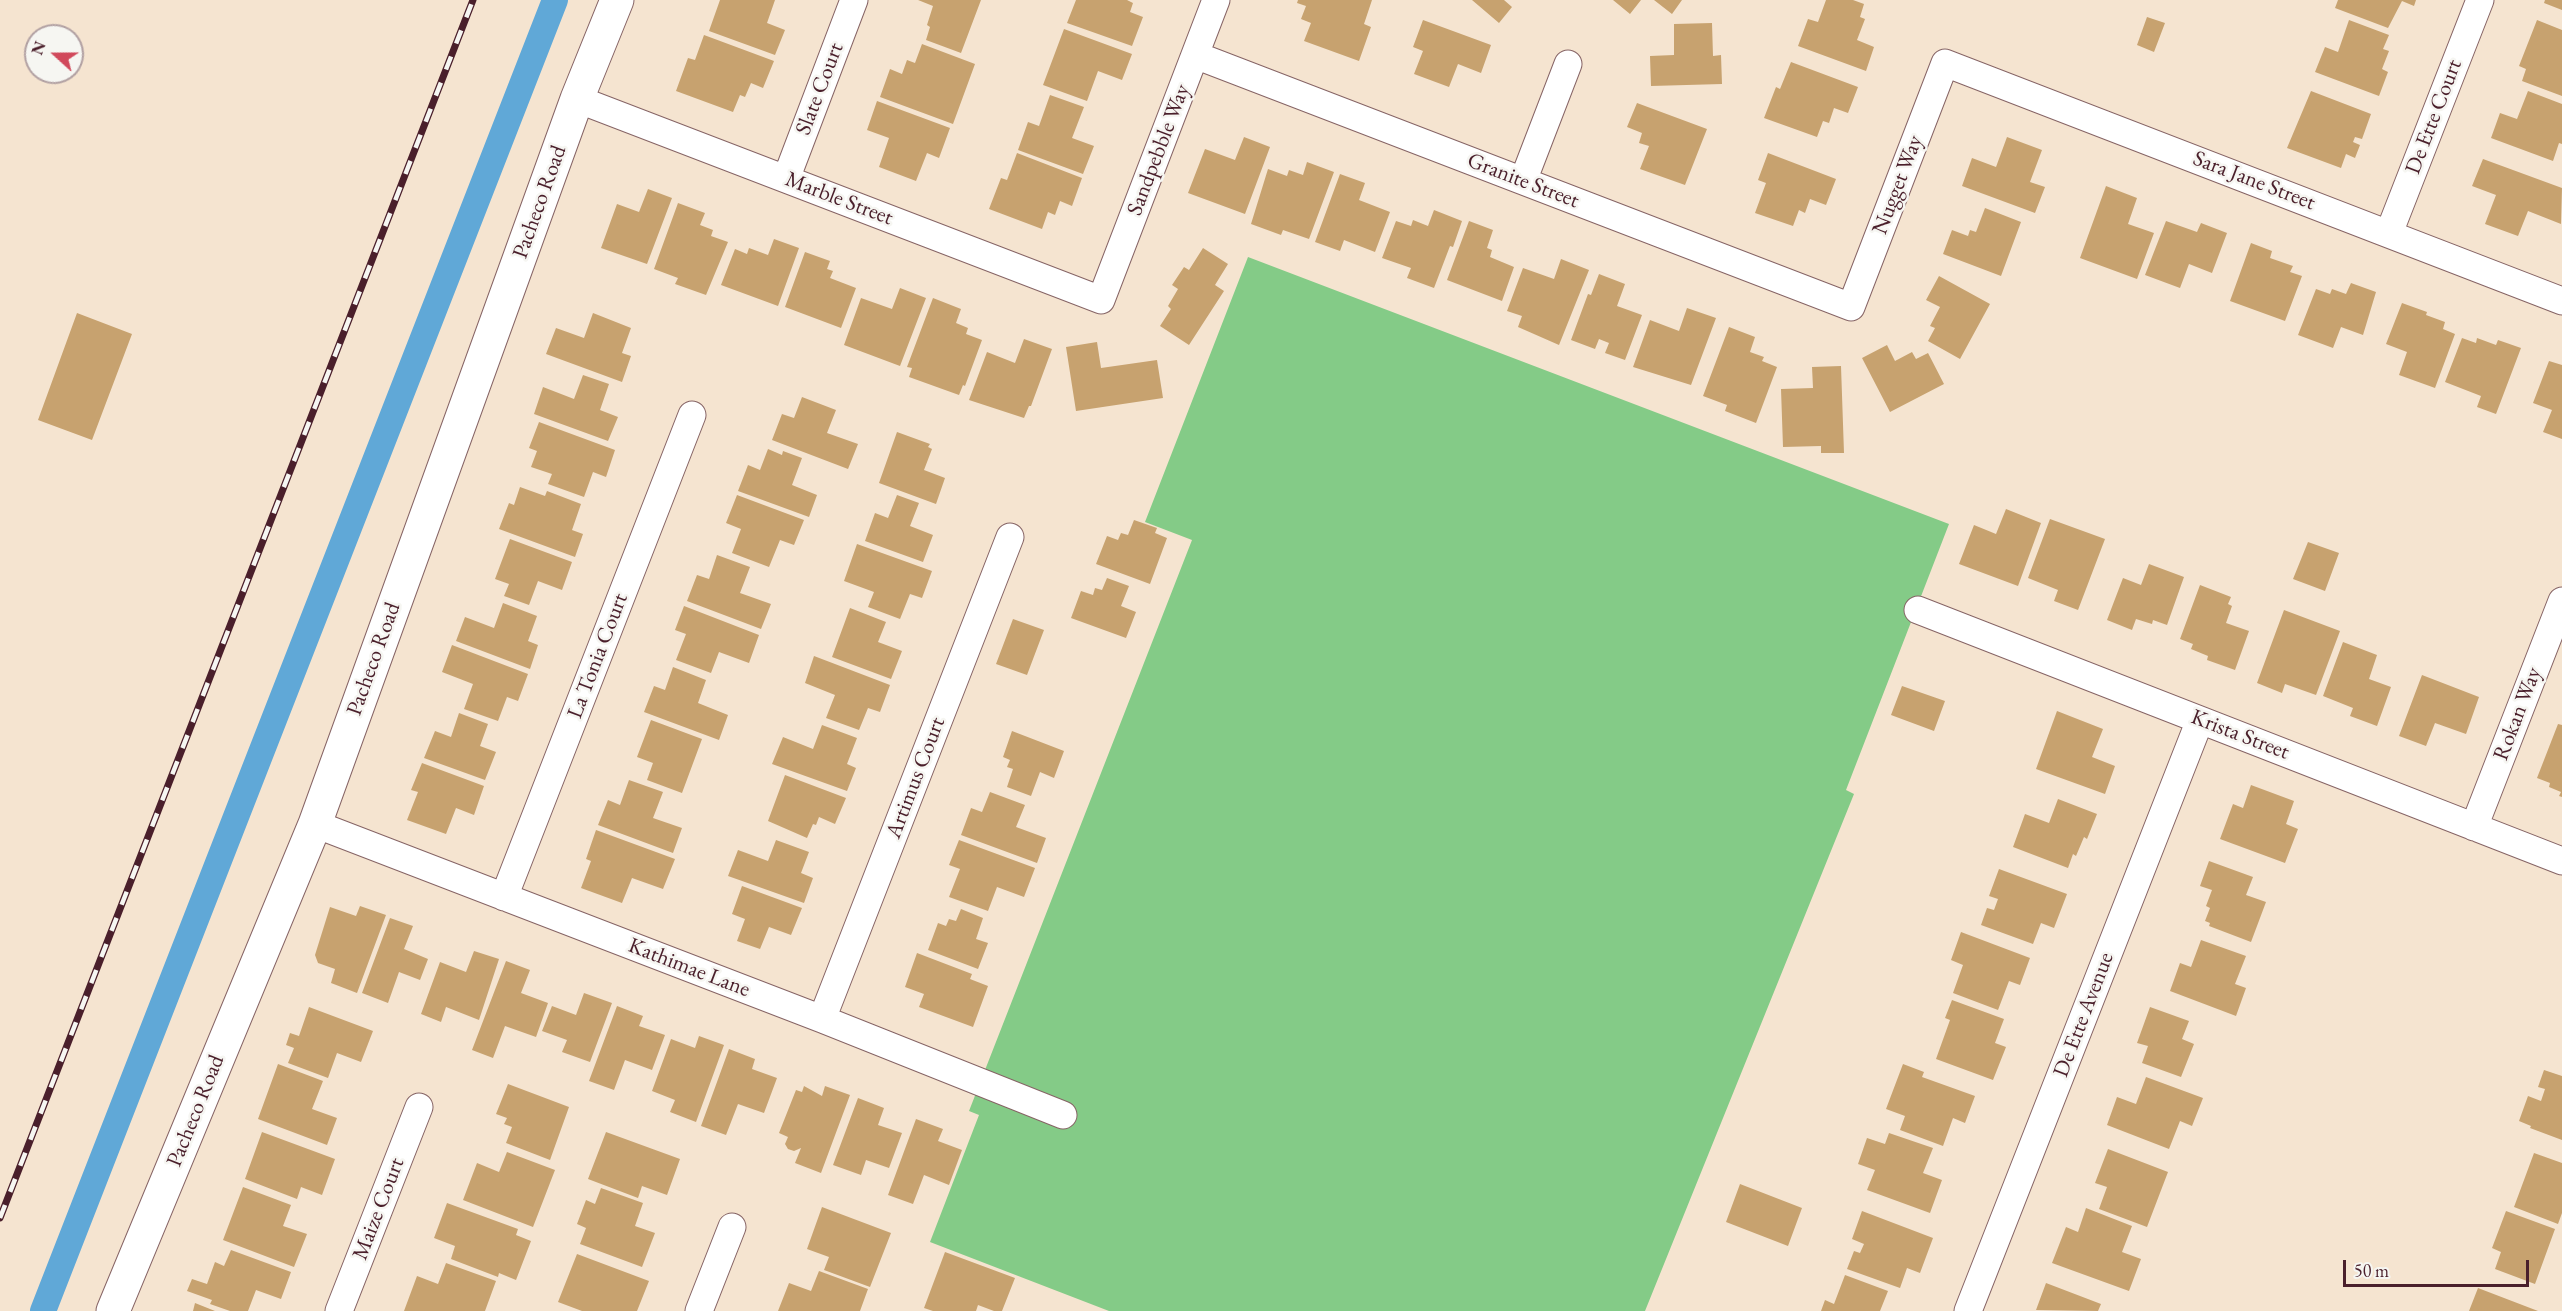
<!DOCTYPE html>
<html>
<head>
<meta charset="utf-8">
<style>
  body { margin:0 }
  #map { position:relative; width:2562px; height:1311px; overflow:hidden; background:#f5e4d0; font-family:"EB Garamond",serif }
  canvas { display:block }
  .north { position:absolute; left:24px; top:24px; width:60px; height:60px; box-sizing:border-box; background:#f6f6f2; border:2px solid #b1a0a2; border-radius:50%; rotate:291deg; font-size:16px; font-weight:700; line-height:24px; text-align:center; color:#4a1f2b }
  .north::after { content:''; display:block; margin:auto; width:21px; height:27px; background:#d1495b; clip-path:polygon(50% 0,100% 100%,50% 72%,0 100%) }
  .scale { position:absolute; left:2343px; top:1260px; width:186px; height:27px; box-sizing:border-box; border:3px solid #4a1f2b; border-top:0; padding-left:8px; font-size:18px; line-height:21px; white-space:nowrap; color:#4a1f2b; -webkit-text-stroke:4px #f6f6f2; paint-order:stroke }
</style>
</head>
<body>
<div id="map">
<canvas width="2562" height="1311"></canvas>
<div class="north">N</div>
<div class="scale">50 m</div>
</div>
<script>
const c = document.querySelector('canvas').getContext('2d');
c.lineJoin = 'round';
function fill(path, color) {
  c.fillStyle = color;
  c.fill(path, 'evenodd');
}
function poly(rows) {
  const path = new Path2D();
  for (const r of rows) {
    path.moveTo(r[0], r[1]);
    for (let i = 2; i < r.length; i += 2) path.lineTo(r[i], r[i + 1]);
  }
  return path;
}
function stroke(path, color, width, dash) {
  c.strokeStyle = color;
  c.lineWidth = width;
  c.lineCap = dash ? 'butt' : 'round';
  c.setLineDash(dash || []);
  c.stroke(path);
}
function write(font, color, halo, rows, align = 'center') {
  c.font = font + ' "EB Garamond",serif';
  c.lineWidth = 5;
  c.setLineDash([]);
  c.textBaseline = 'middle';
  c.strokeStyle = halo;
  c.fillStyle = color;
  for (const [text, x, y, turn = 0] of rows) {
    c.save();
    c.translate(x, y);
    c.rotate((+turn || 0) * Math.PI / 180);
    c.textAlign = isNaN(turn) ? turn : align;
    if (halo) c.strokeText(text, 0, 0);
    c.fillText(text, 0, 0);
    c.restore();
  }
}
fill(poly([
  [1248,257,1949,524,1846,790,1854,794,1645,1311,1109,1311,930,1242,979,1115,969,1111,1192,540,1145,522]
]), '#84cb87');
stroke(poly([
  [43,1311,555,0]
]), '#60a8d7', 26);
fill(poly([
  [720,0,775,0,767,23,785,30,775,55,709,31],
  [918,0,981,0,961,53,926,40,930,27,927,25,933,6],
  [1076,0,1127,0,1133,3,1130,12,1143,17,1132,46,1067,23],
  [1298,0,1372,0,1364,24,1371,27,1359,61,1304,41,1311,23,1301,19,1306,6,1297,3],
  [1472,0,1504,0,1512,7,1499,23],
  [1613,0,1641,0,1630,14],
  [1654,0,1682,0,1672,14],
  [1826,0,1853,0,1864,4,1860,17,1865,19,1857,40,1874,47,1866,71,1798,46,1808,19,1818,22],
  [2338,0,2416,0,2414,6,2402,1,2388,28,2335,8],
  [2545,0,2562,0,2562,10,2544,3],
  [2147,17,2165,23,2154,52,2137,45],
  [1423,20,1491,45,1481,73,1458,64,1449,87,1414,74,1423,51,1413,47],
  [2349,20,2389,35,2383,49,2389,51,2382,69,2388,72,2379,96,2315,72,2325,47,2338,52],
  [2537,20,2562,30,2562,96,2522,81,2526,69,2519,66],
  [1712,23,1713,56,1721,55,1722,84,1651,86,1650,56,1674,55,1674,24],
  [1064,29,1132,54,1122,80,1098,71,1087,101,1043,85],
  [704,35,774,61,763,88,751,83,745,97,740,95,733,112,676,91,688,58,695,60],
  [922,44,975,64,953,124,880,97,890,69,902,74,907,60,915,63],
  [1791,62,1858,87,1848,113,1834,108,1829,123,1823,121,1817,137,1764,118,1776,87,1780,89],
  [2311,91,2371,114,2362,139,2355,137,2353,142,2360,145,2355,158,2346,154,2341,168,2287,148],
  [2528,91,2562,104,2562,144,2559,143,2553,161,2491,138,2500,113,2517,119],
  [1050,95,1084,107,1072,138,1094,146,1083,174,1018,150,1028,122,1039,126],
  [877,101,950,128,939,158,927,153,916,181,879,167,889,138,867,130],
  [1637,103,1707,129,1685,185,1640,169,1649,146,1639,143,1642,133,1627,127],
  [1244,137,1270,147,1245,214,1188,193,1205,149,1235,160],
  [2007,137,2042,150,2030,182,2045,187,2035,213,1962,186,1972,158,1996,167],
  [1017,153,1082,178,1072,206,1060,201,1055,215,1048,212,1042,229,989,209,1001,178,1007,180],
  [1768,153,1836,179,1826,205,1810,199,1805,213,1799,210,1793,226,1755,213,1766,183,1758,180],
  [2483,159,2562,188,2561,224,2528,211,2518,236,2485,224,2496,195,2472,186],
  [1307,162,1334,172,1309,239,1283,230,1281,235,1251,224,1268,169,1287,176,1289,170,1303,175],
  [1340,174,1365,183,1359,200,1390,212,1375,252,1344,240,1340,251,1315,242],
  [2106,186,2137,198,2128,224,2154,233,2137,279,2080,258],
  [648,189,672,198,647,264,601,248,617,204,639,212],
  [678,203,705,213,700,225,713,230,711,236,728,242,706,295,675,284,678,278,654,269],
  [1985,208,2021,222,2001,276,1943,254,1952,230,1968,236,1970,230,1976,232],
  [1434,210,1462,221,1453,247,1450,246,1434,288,1407,278,1411,268,1382,258,1396,221,1411,226,1413,220,1428,226],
  [1469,221,1493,230,1487,248,1492,250,1490,257,1514,267,1502,301,1447,280],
  [2166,221,2197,232,2201,223,2227,233,2212,273,2189,264,2180,288,2145,275],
  [774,239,799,248,778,306,721,285,735,249,747,254,749,248,768,255],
  [2251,243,2272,251,2270,258,2293,266,2290,272,2302,276,2285,321,2230,301],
  [1203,248,1228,264,1215,285,1224,291,1189,345,1160,326,1171,309,1168,306,1178,289,1172,285,1184,267,1189,270],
  [805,252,830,261,827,269,833,271,830,278,856,288,841,328,785,307],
  [1561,259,1589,270,1559,345,1518,327,1522,316,1507,311,1523,268,1554,279],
  [1599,274,1625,284,1617,306,1642,315,1625,360,1605,353,1609,343,1599,339,1595,349,1571,340,1588,294,1591,295],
  [1939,276,1990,304,1960,359,1928,341,1935,328,1930,326,1940,307,1926,300],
  [2351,283,2376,292,2363,335,2341,327,2333,348,2298,335,2316,289,2330,294,2332,289,2346,294],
  [900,288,926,298,900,366,844,345,861,298,892,309],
  [933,298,961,309,956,323,968,328,966,334,982,340,965,386,963,385,959,395,909,377,912,368,907,367],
  [2402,303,2427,312,2426,315,2445,322,2443,329,2455,334,2435,388,2399,375,2407,352,2386,344],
  [1687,308,1716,318,1691,385,1633,367,1650,320,1679,331],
  [77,313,132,334,92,440,38,420],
  [593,313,631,328,622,353,631,356,622,382,546,354,556,328,584,338],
  [1729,327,1755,337,1750,352,1764,357,1762,361,1777,367,1756,423,1725,411,1727,405,1703,396],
  [2462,338,2476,343,2477,338,2496,345,2498,340,2521,348,2496,414,2477,407,2481,396,2445,382],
  [1024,339,1052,349,1031,406,1029,406,1024,418,969,400,987,352,1015,363],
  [1097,342,1101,368,1157,360,1163,398,1076,411,1066,347],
  [1887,345,1895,361,1912,352,1916,359,1928,353,1944,384,1890,412,1862,358],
  [2549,361,2562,365,2562,439,2543,432,2552,410,2533,403],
  [1841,366,1844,453,1821,453,1821,446,1783,447,1781,389,1813,388,1812,367],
  [583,375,609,384,600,410,618,417,608,441,534,414,543,387,574,399],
  [802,397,836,410,827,433,858,444,848,469,772,440,782,414,794,418],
  [539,422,615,450,606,477,593,472,584,497,548,484,552,474,531,467,537,451,529,448],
  [897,432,930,444,928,447,932,449,924,470,945,478,936,504,879,483],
  [768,449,782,455,783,451,802,458,792,485,817,495,809,517,738,491,748,465,760,470],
  [520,487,545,496,547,491,581,504,572,530,583,534,575,557,499,529,509,503,514,505],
  [737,495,804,520,794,545,780,540,769,567,732,553,741,529,726,523],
  [897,495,919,503,910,526,933,535,923,562,865,541,875,513,888,518],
  [2006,509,2041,523,2018,586,1959,564,1974,525,1996,534],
  [2050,519,2105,539,2078,610,2054,601,2058,590,2028,578],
  [1134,520,1157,528,1155,533,1167,538,1150,584,1096,564,1107,536,1118,540,1121,533,1128,535],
  [510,539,572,562,562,590,538,581,529,605,504,596,509,584,495,579],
  [2308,542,2339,553,2325,591,2293,579],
  [857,544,932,571,922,598,910,594,900,619,868,607,874,592,844,581],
  [717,555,750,567,740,593,771,604,761,629,687,601,697,575,709,579],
  [2149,564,2184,577,2167,625,2153,620,2152,624,2136,619,2132,630,2107,620,2123,578,2141,585],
  [1107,578,1129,586,1121,606,1136,612,1126,638,1071,618,1081,591,1093,595,1095,588,1102,590],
  [2200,585,2231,597,2228,604,2232,606,2226,623,2249,631,2235,670,2207,660,2208,656,2191,649,2193,644,2180,639],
  [503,603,537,616,528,641,538,645,530,669,456,641,465,617,494,628],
  [684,606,759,635,749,663,719,652,711,673,676,660,686,634,675,630],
  [850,608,886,622,878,642,902,651,891,679,832,657],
  [2284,610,2340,631,2316,695,2285,684,2282,693,2257,683],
  [1013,619,1044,630,1027,675,996,664],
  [2343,642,2377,655,2369,679,2391,687,2377,726,2350,716,2353,708,2323,696],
  [452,645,528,674,518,701,507,697,498,721,464,709,473,684,442,672],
  [814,656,890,685,880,712,868,708,859,730,826,718,835,695,805,683],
  [673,667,706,680,698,703,728,715,719,740,644,712,654,686,665,690],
  [2422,675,2479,697,2466,734,2435,723,2426,746,2399,736],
  [1902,686,1945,701,1934,731,1891,715],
  [2057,711,2103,729,2092,757,2115,766,2105,794,2036,769],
  [459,713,488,724,480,746,496,752,485,780,424,758,435,731,451,737],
  [651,720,702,739,682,793,647,780,653,763,637,757],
  [2558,724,2562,725,2562,797,2559,796,2561,792,2549,787,2550,783,2537,778],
  [822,725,857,738,847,764,856,768,847,791,772,764,783,737,813,749],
  [1012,731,1064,751,1054,778,1040,772,1031,796,1007,787,1013,769,1007,767,1010,760,1003,757],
  [422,763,484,786,474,815,456,808,446,834,407,820,418,792,411,790],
  [785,775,846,798,835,824,819,817,816,825,813,824,807,838,768,821],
  [629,780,663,792,653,818,682,828,673,853,598,825,608,800,620,805],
  [2251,785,2294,801,2286,824,2298,829,2285,863,2220,839,2233,804,2243,808],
  [990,792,1025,805,1016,827,1046,838,1037,863,961,835,971,808,982,812],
  [2058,799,2097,814,2087,839,2084,837,2076,856,2073,854,2068,868,2013,847,2025,814,2049,823],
  [596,830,675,859,663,889,632,878,622,903,581,888,591,861,586,859],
  [776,840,809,852,801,873,813,878,804,903,728,876,738,850,768,861],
  [959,840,1035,868,1024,897,997,887,988,911,949,897,960,869,949,865],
  [2209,861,2253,877,2246,895,2266,902,2251,942,2209,926,2210,923,2205,921,2210,908,2206,906,2212,890,2200,886],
  [1999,869,2067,894,2054,928,2041,923,2033,944,1981,925,1987,908,1994,910,1998,899,1989,896],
  [742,886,802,908,791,935,769,927,760,949,737,941,745,919,732,914],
  [360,906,386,915,357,993,331,983,335,969,318,963,315,955,330,907,356,916],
  [961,909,983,918,976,939,988,943,978,969,928,950,938,923,946,926,949,919,956,921],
  [390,918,413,926,404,949,428,959,420,980,399,972,388,1003,362,993],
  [1961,932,2030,958,2020,985,2009,981,1998,1010,1953,993,1963,965,1951,960],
  [2201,940,2246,956,2235,984,2246,988,2236,1016,2170,991,2180,963,2191,967],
  [474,951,499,959,479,1020,446,1007,441,1022,421,1014,440,962,466,972],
  [917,953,972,974,970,979,988,986,973,1027,919,1007,924,994,905,987],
  [506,961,530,970,521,993,548,1003,536,1037,505,1026,493,1058,472,1050],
  [584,993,612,1003,590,1062,562,1052,567,1040,542,1031,552,1006,576,1015],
  [1952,1000,2004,1019,1995,1043,2006,1047,1993,1080,1936,1059,1950,1020,1945,1018],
  [617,1006,643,1016,639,1026,665,1035,652,1070,625,1060,614,1090,589,1081],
  [309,1007,373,1031,361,1062,337,1053,328,1078,288,1063,294,1048,286,1045,290,1033,299,1036],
  [2150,1007,2189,1021,2182,1039,2194,1044,2181,1077,2142,1063,2148,1046,2137,1043],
  [699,1036,724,1045,696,1122,670,1112,675,1100,652,1091,671,1039,695,1048],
  [729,1049,755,1059,752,1069,777,1078,764,1113,738,1104,726,1135,701,1126],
  [278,1064,323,1081,312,1109,337,1118,327,1145,258,1119],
  [1903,1064,1924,1072,1922,1077,1975,1096,1965,1123,1953,1118,1943,1146,1900,1130,1905,1116,1886,1109],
  [2544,1070,2562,1076,2562,1140,2530,1128,2531,1126,2519,1121,2528,1096,2541,1101,2545,1089,2538,1087],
  [2146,1077,2203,1098,2192,1126,2180,1121,2169,1149,2107,1125,2117,1097,2136,1104],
  [508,1084,569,1107,550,1160,506,1143,512,1127,504,1124,507,1118,496,1114],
  [804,1086,822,1096,825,1086,850,1095,821,1173,795,1163,801,1148,794,1151,788,1149,785,1144,788,1137,779,1133,796,1090,802,1092],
  [858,1098,884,1108,878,1125,902,1133,889,1168,866,1160,861,1175,833,1165],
  [916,1119,943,1129,938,1141,962,1150,949,1185,924,1175,913,1204,888,1195],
  [262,1132,335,1159,322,1195,301,1187,297,1199,245,1179],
  [606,1132,680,1159,667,1195,642,1186,638,1198,588,1179],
  [1889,1133,1933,1148,1923,1173,1942,1180,1930,1213,1867,1190,1875,1170,1858,1164,1867,1138,1885,1144],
  [2108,1149,2168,1172,2147,1227,2099,1209,2107,1187,2095,1183],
  [507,1152,555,1170,533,1227,463,1200,477,1163,499,1172],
  [2534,1153,2562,1163,2562,1213,2558,1224,2514,1207],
  [1740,1184,1802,1208,1788,1246,1726,1222],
  [243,1187,291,1205,283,1226,307,1234,294,1267,223,1240],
  [601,1188,643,1203,635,1226,655,1233,642,1267,580,1244,586,1228,577,1224,586,1200,595,1204],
  [447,1203,518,1229,516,1235,531,1241,516,1280,499,1273,498,1277,451,1259,455,1246,434,1238],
  [822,1207,891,1233,870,1287,824,1270,829,1257,807,1249],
  [2086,1208,2132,1226,2122,1252,2141,1259,2129,1291,2052,1263,2066,1227,2078,1232],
  [1862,1211,1933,1238,1920,1273,1907,1268,1900,1288,1847,1269,1854,1251,1860,1253,1864,1244,1852,1239],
  [2506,1211,2555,1229,2535,1284,2495,1269,2501,1252,2492,1248],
  [231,1250,291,1272,281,1299,256,1290,248,1311,230,1311,210,1304,212,1300,187,1291,192,1279,207,1284,215,1262,224,1266],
  [945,1252,1015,1278,1002,1311,994,1311,978,1305,976,1311,933,1311,924,1308],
  [577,1254,649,1281,637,1311,582,1311,558,1302],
  [446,1263,496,1281,485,1311,404,1311,417,1276,438,1284],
  [819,1271,868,1289,860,1311,778,1311,789,1283,811,1291],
  [1845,1275,1888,1291,1880,1311,1821,1311,1825,1300,1834,1304],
  [2046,1283,2101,1304,2098,1311,2036,1310],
  [2478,1288,2538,1311,2469,1311],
  [195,1303,215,1311,193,1311]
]), '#c7a26f');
const minor = poly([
  [1195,55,1851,307,1945,63,2562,301],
  [577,99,1101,300,1216,0],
  [786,179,854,0],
  [1523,181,1568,64],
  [2389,233,2480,0],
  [1918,610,2562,861],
  [315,824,822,1019,1063,1115],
  [2474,827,2562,601],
  [504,897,692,415],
  [822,1019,1010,537],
  [339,1311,419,1107],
  [699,1311,732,1227],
  [1968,1311,2200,720]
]);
const tertiary = poly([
  [113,1311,315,824,577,99,617,0]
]);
stroke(minor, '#866465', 29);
stroke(tertiary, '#866465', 35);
stroke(minor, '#fff', 27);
stroke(tertiary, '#fff', 33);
const rail = poly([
  [0,1218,473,0]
]);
stroke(rail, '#4a1f2b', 7);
stroke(rail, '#f6f6f2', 4.5, [14]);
write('22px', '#4a1f2b', '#f6f6f2', [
  ["Slate Court",820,89,-69],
  ["De Ette Court",2434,117,-69],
  ["Sandpebble Way",1159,150,-69],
  ["Granite Street",1523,181,21],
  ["Sara Jane Street",2254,181,21],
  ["Nugget Way",1898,185,-69],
  ["Marble Street",839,199,21],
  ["Pacheco Road",540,202,-70],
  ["La Tonia Court",598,656,-69],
  ["Pacheco Road",374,659,-70],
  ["Rokan Way",2518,714,-69],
  ["Krista Street",2240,735,21],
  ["Artimus Court",916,778,-69],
  ["Kathimae Lane",689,968,21],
  ["De Ette Avenue",2084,1015,-69],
  ["Pacheco Road",196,1111,-68],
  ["Maize Court",379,1209,-69]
]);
</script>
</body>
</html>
